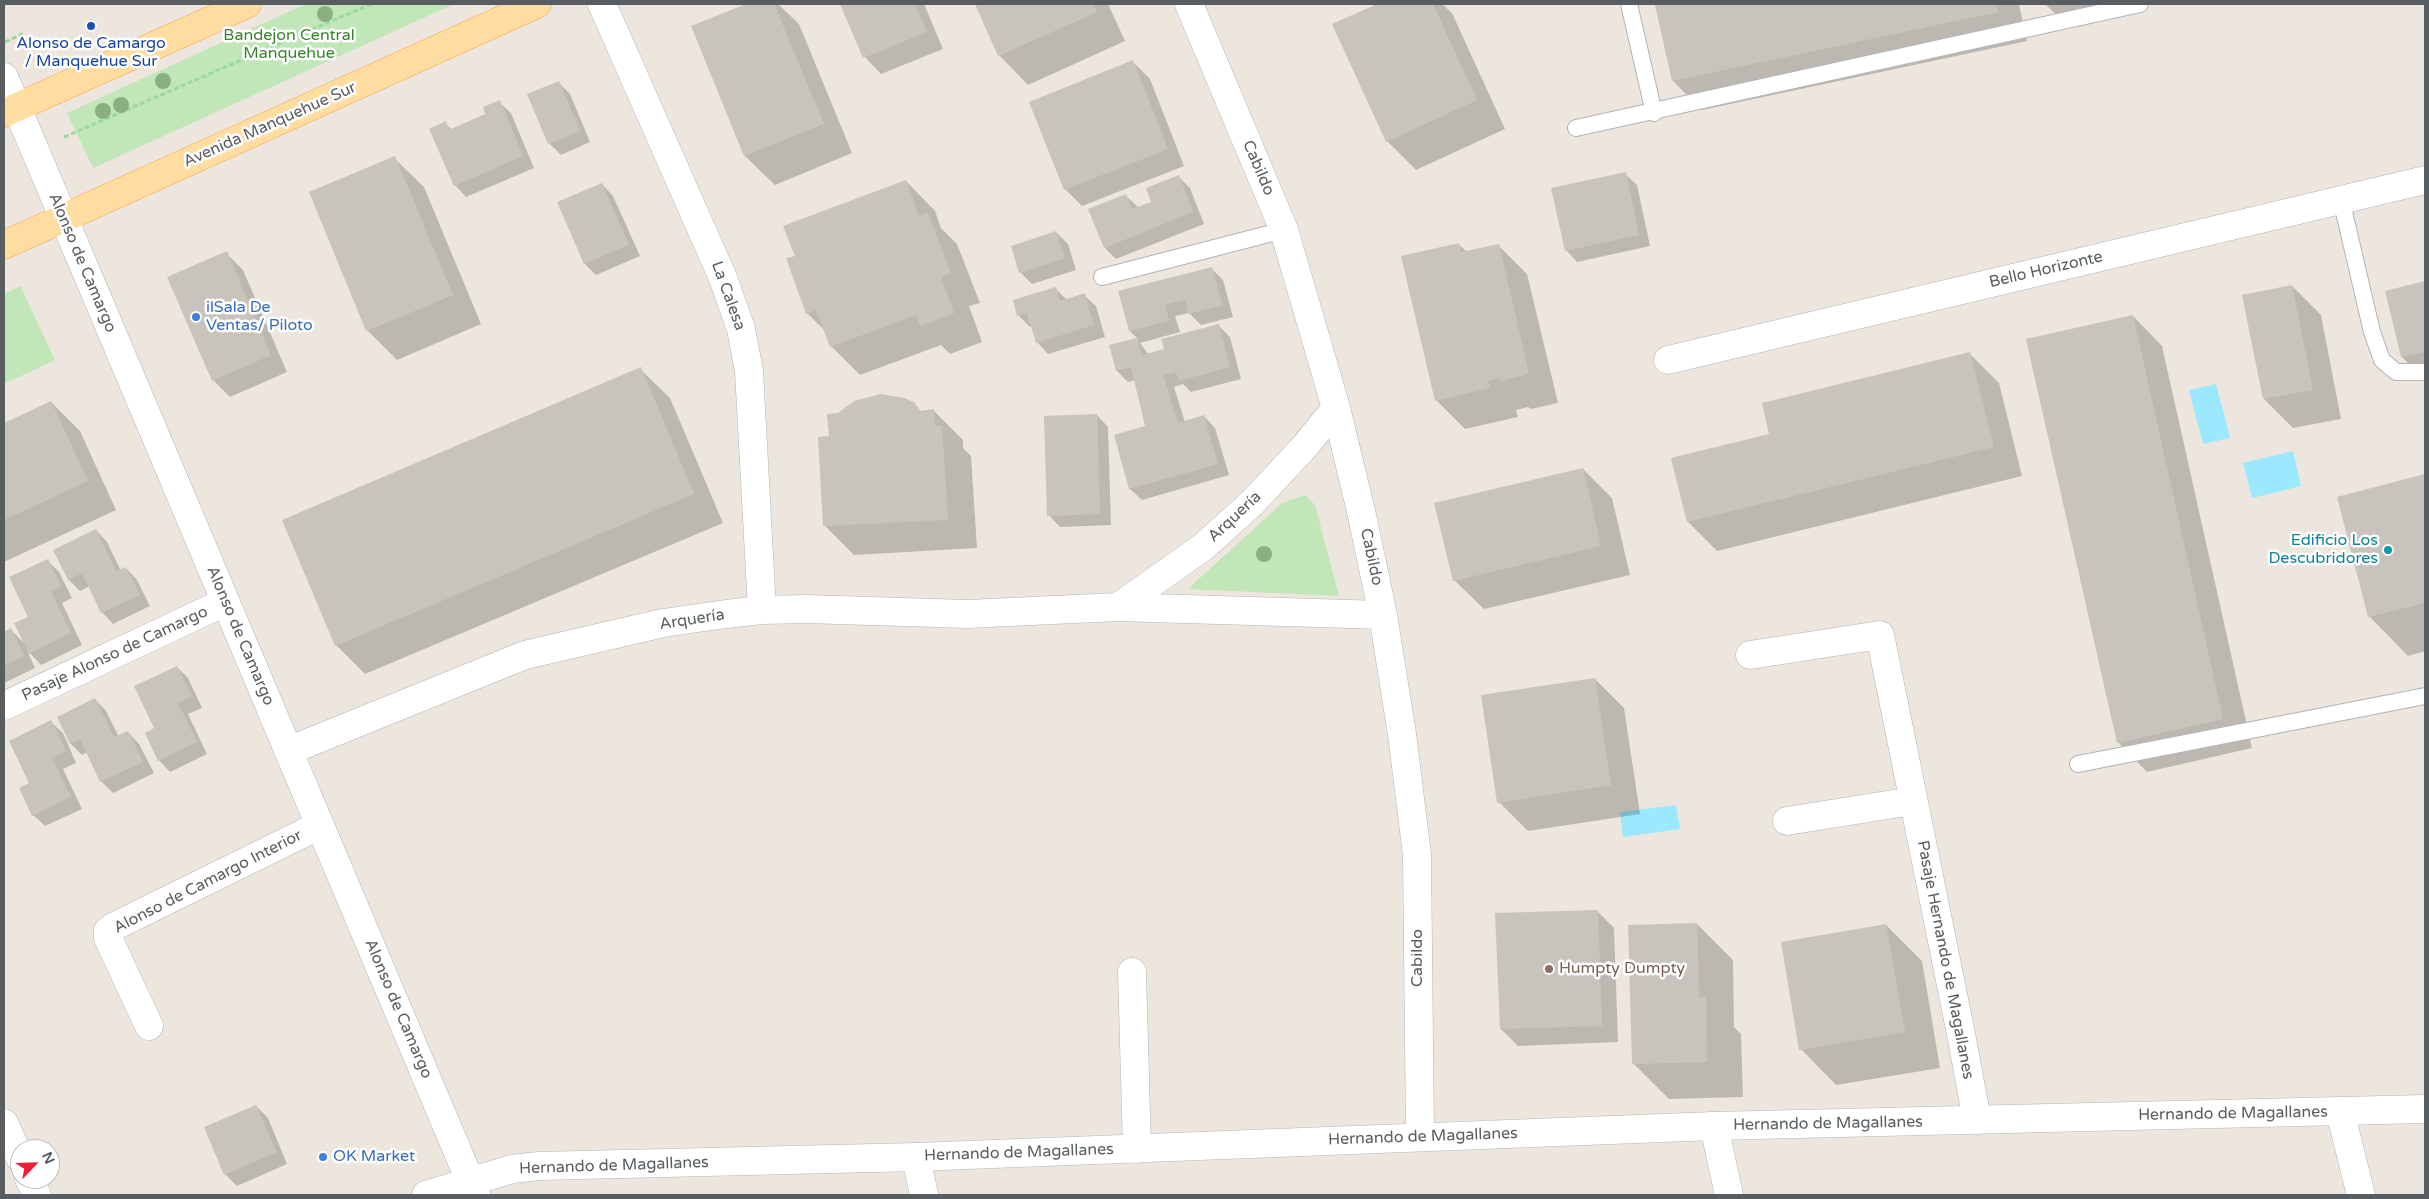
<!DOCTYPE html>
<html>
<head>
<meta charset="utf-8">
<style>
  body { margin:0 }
  #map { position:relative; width:2429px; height:1199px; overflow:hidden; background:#ece6de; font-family:"Varela Round",sans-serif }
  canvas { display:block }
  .frame { position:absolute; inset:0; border:5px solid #575d61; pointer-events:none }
  .north { position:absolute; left:10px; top:1139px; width:50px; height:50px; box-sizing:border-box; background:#fff; border:1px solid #bcbec0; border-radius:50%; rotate:66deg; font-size:14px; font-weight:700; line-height:20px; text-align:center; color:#575d61 }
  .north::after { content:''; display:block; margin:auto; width:18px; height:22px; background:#f31d38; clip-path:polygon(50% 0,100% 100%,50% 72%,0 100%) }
</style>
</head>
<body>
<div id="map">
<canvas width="2429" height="1199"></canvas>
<div class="frame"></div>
<div class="north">N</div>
</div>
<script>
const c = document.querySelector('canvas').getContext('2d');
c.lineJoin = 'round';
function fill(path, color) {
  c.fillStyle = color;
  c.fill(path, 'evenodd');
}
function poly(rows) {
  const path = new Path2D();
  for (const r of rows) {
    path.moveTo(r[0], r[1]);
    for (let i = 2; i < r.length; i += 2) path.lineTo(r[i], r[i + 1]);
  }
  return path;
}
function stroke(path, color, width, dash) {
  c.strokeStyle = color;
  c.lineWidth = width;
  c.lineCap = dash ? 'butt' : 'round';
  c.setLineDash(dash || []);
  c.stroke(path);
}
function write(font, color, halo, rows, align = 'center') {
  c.font = font + ' "Varela Round",sans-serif';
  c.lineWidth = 5;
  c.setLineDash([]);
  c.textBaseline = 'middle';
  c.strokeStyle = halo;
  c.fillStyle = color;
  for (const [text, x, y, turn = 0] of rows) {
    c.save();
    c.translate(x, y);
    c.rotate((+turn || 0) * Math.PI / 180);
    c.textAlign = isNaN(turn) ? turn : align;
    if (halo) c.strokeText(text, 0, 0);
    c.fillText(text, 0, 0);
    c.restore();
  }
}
fill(poly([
  [306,4,454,4,93,168,67,113],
  [20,286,55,360,4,384,4,294],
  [1305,495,1315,505,1339,596,1188,589,1282,503]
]), '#c1e6b8');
fill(poly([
  [2216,384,2230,438,2203,444,2189,390],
  [2293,451,2301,486,2252,498,2243,463],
  [1676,805,1680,829,1623,837,1620,812]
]), '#9be8ff');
fill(poly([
  [749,4,778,4,799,24,852,153,775,185,745,156,693,27],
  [842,4,924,4,943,49,881,74,865,57],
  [976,4,1108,4,1125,41,1028,85,999,55],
  [1380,4,1442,4,1452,13,1505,129,1416,170,1387,141,1334,25],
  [1667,4,2019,4,2027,41,1702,110,1673,81,1657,6],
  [2045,4,2128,4,2060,18],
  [1133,62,1150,79,1184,166,1082,206,1065,189],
  [559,83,570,94,590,142,561,155,549,143],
  [499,102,511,113,534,168,466,197,455,185,445,123,452,130,487,115],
  [394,158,424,187,481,324,397,360,367,330],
  [1625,174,1637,185,1650,246,1577,262,1566,250],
  [1178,176,1190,188,1204,224,1116,259,1105,248,1126,196,1138,207,1153,202],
  [906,181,935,211,941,228,957,244,980,303,969,306,982,342,950,354,941,345,860,375,831,346,825,331,807,313,796,256],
  [602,184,613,196,640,256,596,275,585,264],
  [1056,232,1068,244,1076,270,1032,284,1020,272],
  [1458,244,1467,252,1498,245,1527,274,1558,403,1531,409,1528,407,1516,410,1518,417,1465,429,1436,400],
  [226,253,243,270,287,372,230,397,213,380],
  [1211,268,1223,280,1233,317,1201,325,1189,313,1175,316,1180,332,1140,343,1149,355,1165,350,1218,325,1230,337,1241,379,1191,392,1183,384,1174,387,1185,422,1204,416,1215,428,1229,475,1142,500,1130,489,1115,436,1147,427,1136,380,1128,382,1117,371,1111,346,1138,339,1130,331,1120,292],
  [2425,283,2425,380,2402,357,2387,292],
  [2292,286,2321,315,2341,419,2293,428,2264,399],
  [1056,289,1067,300,1084,295,1096,306,1105,337,1048,354,1037,342,1032,326,1030,327,1018,315],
  [2133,316,2162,346,2252,748,2147,772,2118,742],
  [1970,354,1999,383,2022,476,1717,551,1688,522,1672,459,1770,435],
  [640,369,670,398,723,523,365,674,336,645],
  [51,402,80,431,116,510,4,562,4,424],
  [913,403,922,412,934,411,963,440,963,448,971,456,977,548,854,555,825,526,819,438,830,437,838,415],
  [1097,415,1108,427,1111,525,1060,527,1049,515],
  [1583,469,1612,498,1630,575,1484,609,1454,580],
  [2425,475,2425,651,2408,656,2369,616,2338,497],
  [96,530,107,542,121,571,126,568,137,580,150,606,113,624,102,612,90,586,80,591,69,580,55,550],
  [47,560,59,572,72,598,62,603,82,645,41,665,27,650,35,668,4,683,4,629,5,632,11,630,25,644,30,617],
  [177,667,188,678,202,708,188,714,207,754,170,772,159,760,156,729],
  [1595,679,1624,708,1640,814,1528,831,1499,802],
  [95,699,106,711,119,737,128,732,139,744,154,773,113,793,101,781,88,752,82,755,71,744,58,717],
  [51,722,63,733,76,763,63,769,82,809,45,826,33,815,31,784],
  [1597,911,1614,928,1618,1042,1518,1046,1501,1029],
  [1697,924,1733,960,1734,1027,1741,1034,1743,1097,1669,1099,1633,1063],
  [1886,925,1922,961,1940,1068,1836,1085,1801,1049],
  [256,1106,268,1118,287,1164,237,1186,225,1174]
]), '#0003');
fill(poly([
  [746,4,774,4,824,124,744,156,691,26],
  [840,4,915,4,927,32,863,58],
  [975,4,1093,4,1097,12,998,56],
  [1377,4,1433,4,1477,100,1386,142,1332,24],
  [1661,4,1996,4,1998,12,1672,81,1655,5],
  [1133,60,1168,149,1064,190,1029,102],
  [559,81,580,131,548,144,527,94],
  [500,100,523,156,454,186,429,129,446,121,449,130,485,114,483,107],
  [395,156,453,295,366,331,309,192],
  [1626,172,1639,235,1565,251,1551,188],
  [1179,175,1193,212,1104,248,1088,209,1126,194,1132,209,1151,202,1146,188],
  [906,180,919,216,928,213,951,274,941,277,954,313,920,326,916,315,830,347,816,310,806,314,786,258,795,256,783,226],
  [602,183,629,245,584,264,557,202],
  [1056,231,1065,258,1019,273,1011,246],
  [1459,243,1461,252,1499,244,1529,374,1501,381,1500,377,1488,381,1490,388,1435,401,1401,256],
  [227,251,271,355,212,381,167,277],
  [1212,267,1222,305,1188,314,1185,300,1165,305,1169,321,1129,331,1118,291],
  [2425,281,2425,352,2401,357,2385,291],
  [2292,285,2313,390,2263,399,2242,295],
  [1056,287,1060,301,1085,293,1094,325,1036,343,1027,313,1017,316,1013,300],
  [2133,315,2223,719,2117,743,2026,339],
  [1219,324,1230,367,1179,381,1176,372,1163,375,1178,423,1204,415,1218,464,1129,489,1114,435,1145,426,1131,367,1116,371,1109,345,1137,338,1142,355,1164,349,1161,339],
  [1970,352,1994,447,1687,522,1671,458,1769,434,1762,403],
  [641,367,694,494,335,646,282,520],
  [881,394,904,398,914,402,920,411,934,409,935,426,942,426,948,520,823,526,818,437,829,436,827,414,838,413,854,401],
  [51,401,88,481,4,520,4,423],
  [1097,414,1100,514,1047,516,1044,416],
  [1583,468,1601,546,1453,581,1434,503],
  [2425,474,2425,603,2368,617,2337,497],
  [96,529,116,571,126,567,140,595,101,613,82,573,68,580,53,550],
  [48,559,61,586,51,591,71,633,29,654,14,623,28,617,9,577],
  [11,628,24,656,4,666,4,632],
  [177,666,192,696,178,703,197,742,158,761,145,733,154,728,134,686],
  [1595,678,1611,785,1497,803,1481,695],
  [95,698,114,737,128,731,143,762,100,782,80,739,70,744,57,717],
  [51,720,66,751,52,758,71,797,32,816,19,788,29,783,9,741],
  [1598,910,1602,1026,1500,1029,1495,913],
  [1697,923,1699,997,1706,997,1707,1062,1632,1064,1628,925],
  [1886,924,1905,1032,1799,1050,1781,942],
  [256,1105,277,1152,224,1175,204,1127]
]), '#c9c3bd');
const service = poly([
  [1629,4,1654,113],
  [1576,128,2140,4],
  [2341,199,2372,332,2382,360,2396,372,2425,372],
  [1102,277,1284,230],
  [2078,764,2425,696]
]);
const minor = poly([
  [602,4,723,278,741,329,749,371,762,610],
  [1189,4,1284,230,1336,408,1361,511,1383,615,1402,734,1417,855,1420,1137],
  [1668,360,2425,180],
  [1118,607,1203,547,1253,502,1306,445,1336,408],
  [1750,655,1880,635,1961,1034,1977,1120],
  [4,706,225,602],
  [288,751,525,655,663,623,726,614,762,610,806,609,967,614,1118,607,1383,615],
  [1787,821,1912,801],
  [1132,972,1137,1149],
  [149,1026,108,938,108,931,113,927,320,825],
  [2340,1111,2361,1195],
  [4,1123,20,1158],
  [1714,1126,1729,1195],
  [916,1157,924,1195],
  [29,1179,37,1195]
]);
const tertiary = poly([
  [4,77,476,1195]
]);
const secondary = poly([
  [426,1195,512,1169,539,1166,916,1157,1714,1126,2425,1109]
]);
const primary = poly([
  [4,113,247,4],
  [4,245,537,4]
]);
stroke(service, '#b0b4b8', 18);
stroke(minor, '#b0b4b8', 29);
stroke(tertiary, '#b0b4b8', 29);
stroke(secondary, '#b0b6bb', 29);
stroke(primary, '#f9a54a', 29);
stroke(poly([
  [5,42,24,33],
  [64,137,371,4]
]), '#9bd99e', 3, [5, 2.5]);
stroke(service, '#fff', 16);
stroke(minor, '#fff', 28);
stroke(tertiary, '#fff', 28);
stroke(secondary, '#fff', 28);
stroke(primary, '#ffdda0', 28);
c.fillStyle = '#8baf7d';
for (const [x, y] of [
  [325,14],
  [163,81],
  [121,105],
  [103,111],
  [1264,554]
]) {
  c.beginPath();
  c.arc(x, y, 8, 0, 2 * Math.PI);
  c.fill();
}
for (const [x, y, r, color] of [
  [91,26,5,"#1a4fb4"],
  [196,317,5,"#3f7fe0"],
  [2388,550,5,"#0f9aa8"],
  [1549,969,5,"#8d6e63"],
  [323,1157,5,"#3f7fe0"]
]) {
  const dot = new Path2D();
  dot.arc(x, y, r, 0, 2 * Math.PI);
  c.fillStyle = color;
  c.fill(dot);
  stroke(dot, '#fff', 2);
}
write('16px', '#3b822e', '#fff', [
  ["Bandejon Central",289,36],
  ["Manquehue",289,54]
]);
write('16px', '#164399', '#fff', [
  ["Alonso de Camargo",91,44],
  ["/ Manquehue Sur",91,62]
]);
write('16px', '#575d61', '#fff', [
  ["Avenida Manquehue Sur",270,125,-24],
  ["Cabildo",1258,168,67],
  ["Alonso de Camargo",82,263,67],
  ["Bello Horizonte",2046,270,-13],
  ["La Calesa",728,296,70],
  ["Arquería",1235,517,-43],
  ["Cabildo",1371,557,78],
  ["Arquería",692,620,-9],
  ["Alonso de Camargo",240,636,67],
  ["Pasaje Alonso de Camargo",115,654,-25],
  ["Alonso de Camargo Interior",208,882,-27],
  ["Cabildo",1418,958,-90],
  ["Pasaje Hernando de Magallanes",1945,960,79],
  ["Alonso de Camargo",398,1009,67],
  ["Hernando de Magallanes",2233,1114,-1],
  ["Hernando de Magallanes",1828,1124,-1],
  ["Hernando de Magallanes",1423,1137,-2],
  ["Hernando de Magallanes",1019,1153,-2],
  ["Hernando de Magallanes",614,1166,-2]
]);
write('16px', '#366cbe', '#fff', [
  ["ilSala De",206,308],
  ["Ventas/ Piloto",206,326],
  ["OK Market",333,1157]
], 'left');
write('16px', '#0d838f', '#fff', [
  ["Edificio Los",2378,541],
  ["Descubridores",2378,559]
], 'right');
write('16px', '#785e54', '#fff', [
  ["Humpty Dumpty",1559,969]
], 'left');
</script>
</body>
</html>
